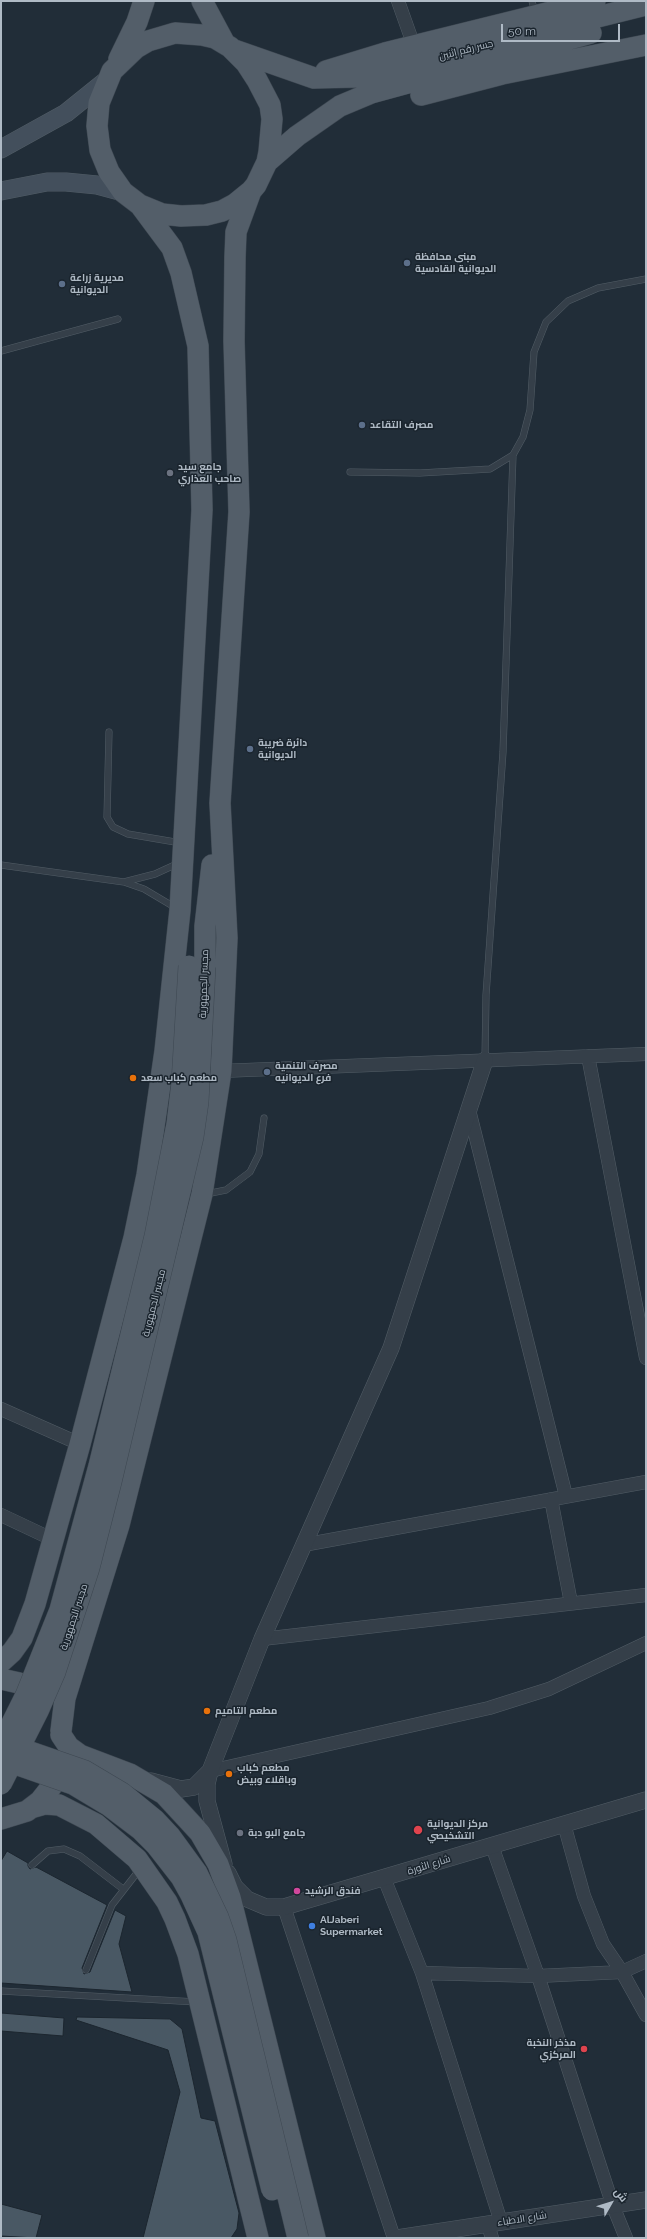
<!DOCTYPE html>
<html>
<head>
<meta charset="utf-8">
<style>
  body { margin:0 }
  #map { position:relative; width:647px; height:2239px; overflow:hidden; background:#212d38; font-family:Raleway,Cairo,sans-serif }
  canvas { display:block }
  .frame { position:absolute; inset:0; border:2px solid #afbac5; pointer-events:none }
  .north { position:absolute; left:591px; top:2183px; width:40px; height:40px; -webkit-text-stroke:3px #1a242d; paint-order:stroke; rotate:51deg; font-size:11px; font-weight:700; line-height:16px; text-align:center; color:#afbac5 }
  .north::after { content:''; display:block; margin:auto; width:14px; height:18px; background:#afbac5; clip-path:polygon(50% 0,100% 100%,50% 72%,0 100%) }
  .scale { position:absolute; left:501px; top:24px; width:119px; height:18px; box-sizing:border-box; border:2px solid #afbac5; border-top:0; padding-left:5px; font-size:12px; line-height:14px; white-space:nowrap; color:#afbac5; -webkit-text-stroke:3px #1a242d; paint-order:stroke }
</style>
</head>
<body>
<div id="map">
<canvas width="647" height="2239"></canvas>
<div class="frame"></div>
<div class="north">ش</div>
<div class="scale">50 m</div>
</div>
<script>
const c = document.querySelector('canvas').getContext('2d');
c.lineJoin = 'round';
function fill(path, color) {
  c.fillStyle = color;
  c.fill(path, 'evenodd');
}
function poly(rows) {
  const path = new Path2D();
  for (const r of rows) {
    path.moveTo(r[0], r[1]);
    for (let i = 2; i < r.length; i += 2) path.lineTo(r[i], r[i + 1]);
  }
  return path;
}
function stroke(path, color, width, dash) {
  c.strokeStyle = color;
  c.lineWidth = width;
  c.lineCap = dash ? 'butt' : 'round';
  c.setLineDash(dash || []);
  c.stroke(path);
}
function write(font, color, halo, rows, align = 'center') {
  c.font = font + ' Raleway,Cairo,sans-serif';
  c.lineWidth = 3;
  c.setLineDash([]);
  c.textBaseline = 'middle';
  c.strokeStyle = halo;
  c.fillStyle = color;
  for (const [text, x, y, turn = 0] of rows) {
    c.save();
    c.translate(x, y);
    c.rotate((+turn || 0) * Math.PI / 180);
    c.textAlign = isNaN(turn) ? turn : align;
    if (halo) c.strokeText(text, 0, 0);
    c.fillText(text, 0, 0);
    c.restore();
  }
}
const building = poly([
  [7,1851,28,1863,28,1866,30,1869,36,1867,107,1905,82,1968,84,1974,90,1972,115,1910,126,1916,119,1944,132,1992,1,1983,1,1861,7,1851],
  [1,2013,64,2018,63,2036,1,2031,1,2013],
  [77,2017,170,2019,182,2029,201,2118,215,2121,239,2213,237,2229,231,2238,143,2238,180,2092,168,2050,76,2020,77,2017],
  [1,2204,42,2215,36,2238,1,2236,1,2204]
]);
fill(building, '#495864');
stroke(building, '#1c262f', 1);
const service = poly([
  [532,1,535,13],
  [1,351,118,319],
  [350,472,420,473,490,469,513,455,523,437,530,410,534,352,546,322,568,301,598,288,646,279],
  [109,732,107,817,113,827,128,834,181,843],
  [1,865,124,882,144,889,176,908],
  [124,882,155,874,179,863],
  [485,1059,486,995,503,752,513,455],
  [206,1194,226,1190,250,1172,259,1154,264,1118],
  [32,1865,48,1851,64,1849,80,1856,123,1889],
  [86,1970,112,1905,140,1869],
  [1,1991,197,2002]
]);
const minor = poly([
  [398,1,414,46],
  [588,1056,646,1358],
  [221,1071,646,1054],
  [469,1110,566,1496],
  [1,1409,80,1444],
  [551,1499,571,1603],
  [1,1515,54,1540],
  [303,1545,646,1482],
  [262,1639,646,1595],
  [210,1771,489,1708,549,1689,646,1643],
  [564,1824,584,1896,603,1944,622,1972,646,2015],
  [492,1846,538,1976,613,2206,626,2238],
  [384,1878,422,1973,501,2222],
  [284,1907,394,2238],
  [422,1973,538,1976,622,1972,646,1961],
  [488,2225,492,2238]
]);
const tertiary = poly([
  [151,1781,181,1789,194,1787,210,1771],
  [224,1864,207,1801,207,1784,210,1771,262,1639,391,1348,485,1060],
  [228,1873,235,1887,247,1899,266,1907,284,1907,646,1800],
  [397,2238,646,2200]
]);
const secondary = poly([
  [1,149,66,113,107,80],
  [1,191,47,182,66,182,97,185,123,192]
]);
const primary = poly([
  [202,1,225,44],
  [175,33,202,35,215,38,230,47,246,63,257,80,270,105,272,119,269,152,267,162,256,185,251,191,235,204,222,211,206,215,181,216,162,214,140,205,123,192,109,172,100,150,97,126,99,103,112,71,136,48,148,41,175,33],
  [234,50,314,78,356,77,646,5],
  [119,59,137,22,144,1],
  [326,71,385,53,595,1],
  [421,95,502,74,646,45],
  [267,162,297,136,340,106,371,93,591,33],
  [205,967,205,926,212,865],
  [1,1662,12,1652,22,1638,35,1604,80,1444,134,1238,147,1175,165,1051,180,910,202,510,198,346,181,273,172,248,140,205],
  [1,1679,19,1683,42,1700],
  [61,1731,65,1698,119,1525,202,1194,221,1071,227,938,220,803,239,512,234,341,235,257,236,232,251,191],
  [61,1735,69,1747,80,1755,130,1774,164,1794,200,1833,218,1864,230,1897,315,2238],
  [31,1808,45,1804,59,1805,96,1824,137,1859,167,1902,175,1919,188,1954,258,2238],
  [1,1819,27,1811,40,1801,55,1782,62,1762]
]);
stroke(service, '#525d66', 7);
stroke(minor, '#525d66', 14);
stroke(tertiary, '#525d66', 17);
stroke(secondary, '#525d66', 19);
stroke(primary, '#3e4852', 22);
stroke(service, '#353f49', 6);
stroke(minor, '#353f49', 13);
stroke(tertiary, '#353f49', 16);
stroke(secondary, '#434f5c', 18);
stroke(primary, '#535e69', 21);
const primaryBridge = poly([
  [7,1744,85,1771,122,1793,155,1820,170,1836,197,1873,218,1917,226,1940,298,2238],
  [1,1745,26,1695,60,1610,99,1466,155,1236,177,1124,182,1083,189,966],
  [1,1759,73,1784,108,1805,141,1830,156,1845,181,1877,191,1895,208,1932,272,2190],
  [1,1784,38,1711,55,1672,89,1568,111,1482,193,1137,198,1102,205,967]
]);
stroke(primaryBridge, '#3e4852', 22, []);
stroke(primaryBridge, '#535e69', 21);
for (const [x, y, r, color] of [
  [407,263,4,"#5c6f8a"],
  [62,284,4,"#5c6f8a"],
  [362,425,4,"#5c6f8a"],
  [170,473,4,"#6b7280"],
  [250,749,4,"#5c6f8a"],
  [267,1072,4,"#5c6f8a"],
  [133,1078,4,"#e8710a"],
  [207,1711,4,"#e8710a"],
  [229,1774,4,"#e8710a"],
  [418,1830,5,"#e0444e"],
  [240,1833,4,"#6b7280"],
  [297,1891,4,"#d1479c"],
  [312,1926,4,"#3f7fe0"],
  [584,2049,4,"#e0444e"]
]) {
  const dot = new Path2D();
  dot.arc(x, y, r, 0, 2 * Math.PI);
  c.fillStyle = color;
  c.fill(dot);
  stroke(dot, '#1a242d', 1.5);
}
write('10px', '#afbac5', '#1a242d', [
  ["جسر رقم إثنين",466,50,-14],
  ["مجسر الجمهورية",204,984,-88],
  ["مجسر الجمهورية",154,1303,-76],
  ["مجسر الجمهورية",74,1617,-72],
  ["شارع الثورة",429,1865,-17],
  ["شارع الاطباء",522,2219,-9]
]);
write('bold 10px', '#afbac5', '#1a242d', [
  ["مبنى محافظة",415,257],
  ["الديوانية القادسية",415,269],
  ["مديرية زراعة",70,278],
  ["الديوانية",70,290],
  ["مصرف التقاعد",370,425],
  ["جامع سيد",178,467],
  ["صاحب العذاري",178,479],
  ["دائرة ضريبة",258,743],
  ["الديوانية",258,755],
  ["مصرف التنمية",275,1066],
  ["فرع الديوانيه",275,1078],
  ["مطعم كباب سعد",141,1078],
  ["مطعم التاميم",215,1711],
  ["مطعم كباب",237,1768],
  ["وباقلاء وبيض",237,1780],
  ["مركز الديوانية",427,1824],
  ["التشخيصي",427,1836],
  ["جامع البو دبة",248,1833],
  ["فندق الرشيد",305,1891],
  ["AlJaberi",320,1920],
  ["Supermarket",320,1932],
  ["مذخر النخبة",576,2043,"right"],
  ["المركزي",576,2055,"right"]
], 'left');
</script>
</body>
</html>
